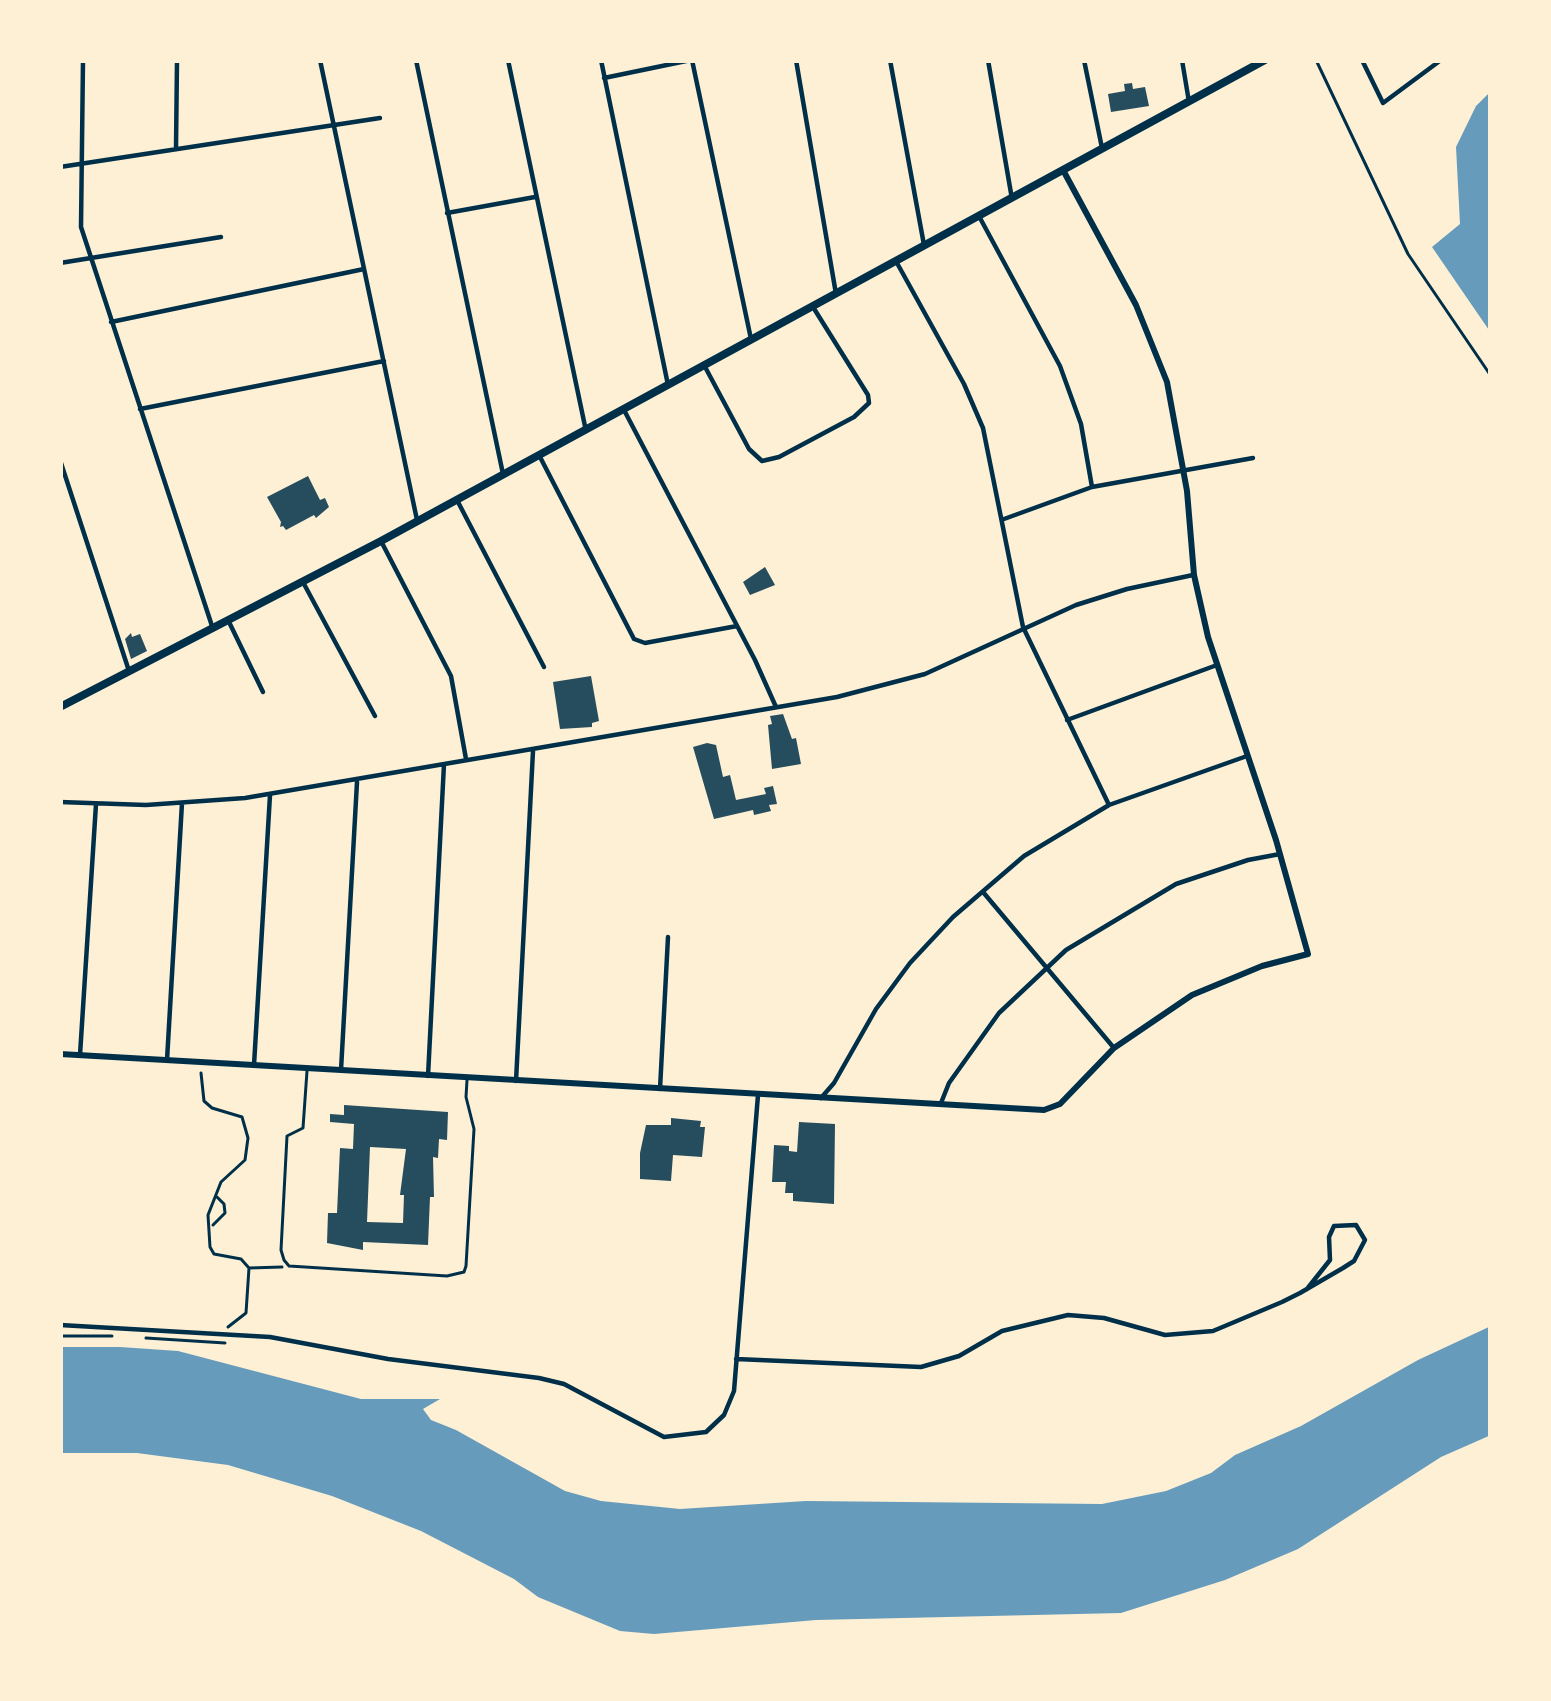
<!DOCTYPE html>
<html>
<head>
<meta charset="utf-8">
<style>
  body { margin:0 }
  #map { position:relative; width:1551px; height:1701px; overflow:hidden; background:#fdf0d5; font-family:"Public Sans",sans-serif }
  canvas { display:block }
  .frame { position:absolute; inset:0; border:63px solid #fdf0d5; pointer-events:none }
</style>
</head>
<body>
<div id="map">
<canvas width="1551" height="1701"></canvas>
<div class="frame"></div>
</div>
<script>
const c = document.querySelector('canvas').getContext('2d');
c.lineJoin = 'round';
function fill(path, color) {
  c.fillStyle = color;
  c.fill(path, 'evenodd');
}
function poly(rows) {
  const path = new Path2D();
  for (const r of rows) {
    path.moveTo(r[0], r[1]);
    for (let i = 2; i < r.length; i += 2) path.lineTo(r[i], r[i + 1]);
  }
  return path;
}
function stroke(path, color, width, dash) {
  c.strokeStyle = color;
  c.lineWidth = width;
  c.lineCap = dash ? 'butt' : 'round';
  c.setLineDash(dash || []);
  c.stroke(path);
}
fill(poly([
  [1491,91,1491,333,1432,247,1460,224,1456,147,1476,106],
  [1491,1326,1491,1435,1441,1457,1298,1549,1225,1580,1121,1613,816,1620,654,1634,620,1631,538,1597,514,1579,421,1531,332,1496,228,1465,137,1453,60,1453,60,1347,120,1347,178,1351,361,1399,440,1399,423,1409,431,1420,456,1430,565,1491,601,1501,680,1509,806,1501,1102,1504,1166,1491,1211,1473,1235,1455,1301,1426,1418,1360]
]), '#669bbc');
fill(poly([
  [1132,83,1133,89,1145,87,1149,106,1111,112,1108,94,1125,91,1124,84],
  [308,476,320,500,325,498,329,507,316,518,314,515,286,530,283,526,280,527,281,522,267,497],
  [765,567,775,585,750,595,743,582],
  [131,633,132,637,140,634,147,651,131,659,125,639],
  [591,676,599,721,592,723,592,727,560,729,553,682],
  [783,714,792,739,796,738,801,764,772,769,768,725,772,724,770,716],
  [707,743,716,745,723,777,730,775,736,800,766,794,764,788,773,786,777,804,769,805,771,811,754,815,753,810,714,819,693,747],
  [344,1105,448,1112,447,1140,439,1139,438,1158,433,1157,434,1197,430,1197,428,1245,363,1242,363,1250,327,1243,328,1213,337,1213,340,1148,353,1149,354,1124,330,1122,330,1114,344,1115],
  [370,1147,406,1149,400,1195,404,1195,403,1223,367,1222],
  [671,1118,701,1121,700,1127,705,1127,702,1157,673,1155,671,1181,640,1179,640,1153,646,1125,671,1125],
  [799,1122,835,1124,834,1204,793,1201,793,1193,785,1193,786,1182,772,1182,774,1145,789,1146,789,1151,797,1152]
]), '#264d5e');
stroke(poly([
  [201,1073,204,1101,212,1108,242,1117,248,1138,245,1160,221,1182,208,1215,210,1247,214,1254,241,1259,249,1268,246,1313,228,1327],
  [213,1225,225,1213,224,1204,217,1197],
  [249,1268,282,1267],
  [60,1336,112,1336],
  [146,1338,225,1343]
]), '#003049', 3);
stroke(poly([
  [1316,60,1408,254,1491,376],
  [307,1071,303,1128,287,1136,281,1250,284,1260,289,1266,447,1276,464,1272,466,1266,474,1129,466,1097,467,1080]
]), '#003049', 3);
stroke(poly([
  [83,60,81,227,213,629],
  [320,60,417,520],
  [416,60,503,474],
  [508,60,586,431],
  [601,60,668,385],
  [692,60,751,339],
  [796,60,836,294],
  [890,60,924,245],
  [988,60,1012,199],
  [1084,60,1102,148],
  [1182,60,1189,102],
  [1362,60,1383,103,1441,60],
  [604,78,691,60],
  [176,148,177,60],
  [60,167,380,118],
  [447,213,535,197],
  [980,218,1060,366,1081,424,1092,487],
  [60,263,221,237],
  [897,263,964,384,983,428,1023,627,1109,805],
  [111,322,364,269],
  [704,365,749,449,762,461,779,457,854,417,869,403,868,395,813,307],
  [140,409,384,361],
  [624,410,755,660,776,707],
  [539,455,634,639,645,643,737,626],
  [60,460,129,671],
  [458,502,544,667],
  [1004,519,1092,487,1253,458],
  [382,543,451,676,466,759],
  [304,584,375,716],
  [229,622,263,692],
  [1067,720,1217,665],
  [60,802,146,805,245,798,837,697,925,674,1076,605,1127,589,1193,575],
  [983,892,1114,1048],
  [80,1055,96,804],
  [167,1060,182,803],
  [254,1065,270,795],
  [341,1070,357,782],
  [428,1076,444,764],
  [516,1081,533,751],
  [660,1089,668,937],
  [821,1098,834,1083,876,1009,910,963,953,917,1024,856,1109,805,1247,756],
  [941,1103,949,1083,999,1013,1066,950,1176,884,1248,860,1280,854],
  [60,1325,270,1337,388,1359,539,1378,564,1384,664,1437,706,1432,724,1415,734,1391,758,1095],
  [736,1359,921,1367,959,1356,1002,1331,1068,1315,1104,1318,1165,1335,1213,1331,1282,1302,1300,1293,1343,1268,1354,1261,1365,1240,1356,1225,1334,1226,1329,1237,1330,1260,1307,1289]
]), '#003049', 4.5);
stroke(poly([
  [60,1054,1044,1110,1060,1104,1114,1048,1192,995,1262,966,1308,954,1276,840,1208,637,1194,575,1187,491,1167,382,1136,305,1063,170]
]), '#003049', 6);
stroke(poly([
  [60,707,381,541,1265,60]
]), '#003049', 8);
</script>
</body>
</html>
